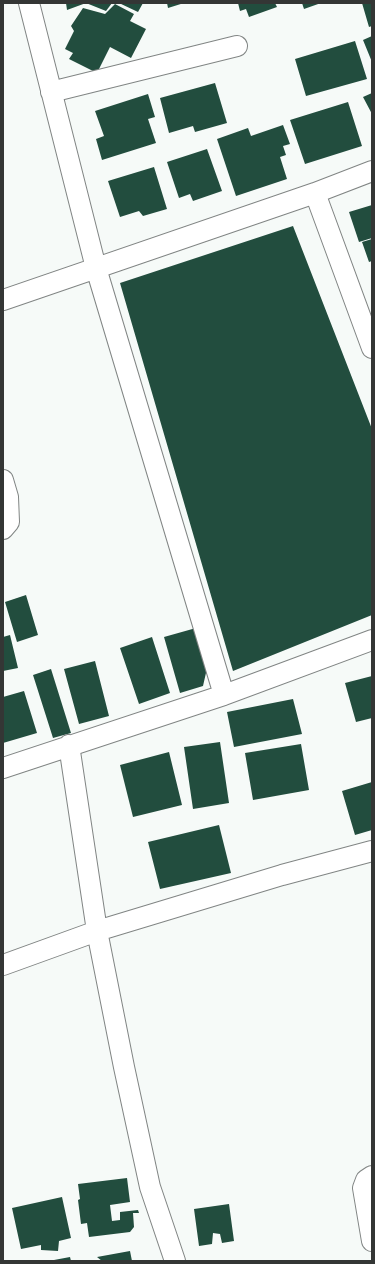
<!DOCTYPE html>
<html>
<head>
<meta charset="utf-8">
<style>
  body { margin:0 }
  #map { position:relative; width:375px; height:1264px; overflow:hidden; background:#f6faf8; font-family:"Source Sans 3",sans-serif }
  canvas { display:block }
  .frame { position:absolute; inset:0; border:4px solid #343635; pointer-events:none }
</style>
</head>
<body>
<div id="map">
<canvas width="375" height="1264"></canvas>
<div class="frame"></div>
</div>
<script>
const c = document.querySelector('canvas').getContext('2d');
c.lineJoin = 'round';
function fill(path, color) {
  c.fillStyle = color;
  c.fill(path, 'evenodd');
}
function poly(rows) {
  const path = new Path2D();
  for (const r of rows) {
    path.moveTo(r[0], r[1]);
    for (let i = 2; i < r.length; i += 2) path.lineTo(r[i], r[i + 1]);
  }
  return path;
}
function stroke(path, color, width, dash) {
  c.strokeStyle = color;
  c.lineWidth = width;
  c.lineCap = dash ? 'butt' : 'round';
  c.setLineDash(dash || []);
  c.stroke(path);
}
fill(poly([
  [66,3,112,3,106,11,86,3,67,10],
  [119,3,143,3,138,12],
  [167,3,184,3,168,8],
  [238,3,275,3,277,7,249,17,246,9,240,11],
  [302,3,321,3,304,9],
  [362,3,372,3,372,26,369,27],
  [115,4,134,14,130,21,146,29,131,58,110,47,97,73,69,59,73,53,65,49,74,31,71,26,83,8,105,14],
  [372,36,372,62,363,40],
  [355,41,367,79,306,96,295,59],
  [215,83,227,123,195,132,193,126,169,133,160,98],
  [372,93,372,114,363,97],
  [148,94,155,117,148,119,156,143,102,160,96,139,104,136,95,111],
  [348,102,362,146,305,164,290,120],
  [283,125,290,144,283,146,286,155,280,157,287,179,236,196,217,139,248,128,251,136],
  [207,149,222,191,193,201,190,194,179,198,167,162],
  [154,167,167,209,143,216,139,211,120,217,108,181],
  [372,205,372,238,359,242,349,212],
  [293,226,372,429,372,615,233,671,120,283],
  [372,239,372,261,369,262,362,242],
  [26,595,38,635,17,642,5,602],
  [196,628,208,664,203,686,180,693,164,637],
  [10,635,18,668,3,671,3,637],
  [152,637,170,693,139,704,120,648],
  [95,661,109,716,79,724,64,669],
  [51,669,71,733,53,738,33,675],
  [372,676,372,718,356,722,345,683],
  [24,691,37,733,3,743,3,697],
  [293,699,302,734,234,747,227,712],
  [220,742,229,803,193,809,184,747],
  [301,744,309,790,253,800,245,753],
  [169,752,182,805,133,817,120,765],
  [372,782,372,830,355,835,342,791],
  [219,825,231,873,160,889,148,842],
  [127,1178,130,1202,110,1205,112,1221,120,1220,120,1212,138,1210,139,1213,133,1213,134,1227,130,1232,89,1237,87,1223,81,1224,78,1200,80,1199,78,1184],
  [62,1197,71,1238,59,1241,58,1251,41,1250,41,1245,21,1249,12,1208],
  [229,1204,234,1241,222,1243,220,1234,213,1233,212,1244,199,1246,194,1209],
  [130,1251,132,1261,102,1261,97,1257],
  [70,1257,71,1261,54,1261,54,1260]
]), '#224d3e');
const street = poly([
  [29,3,96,268,224,695],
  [51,92,237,46],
  [315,193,372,348],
  [3,300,315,193,372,171],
  [3,480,8,497,9,522,3,529],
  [69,745,97,931,124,1067,150,1187,175,1261],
  [3,768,224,695,372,640],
  [3,965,97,931,282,875,372,851],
  [372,1176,366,1180,363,1188,372,1241]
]);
stroke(street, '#818584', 22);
stroke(street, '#fff', 20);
</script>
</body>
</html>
